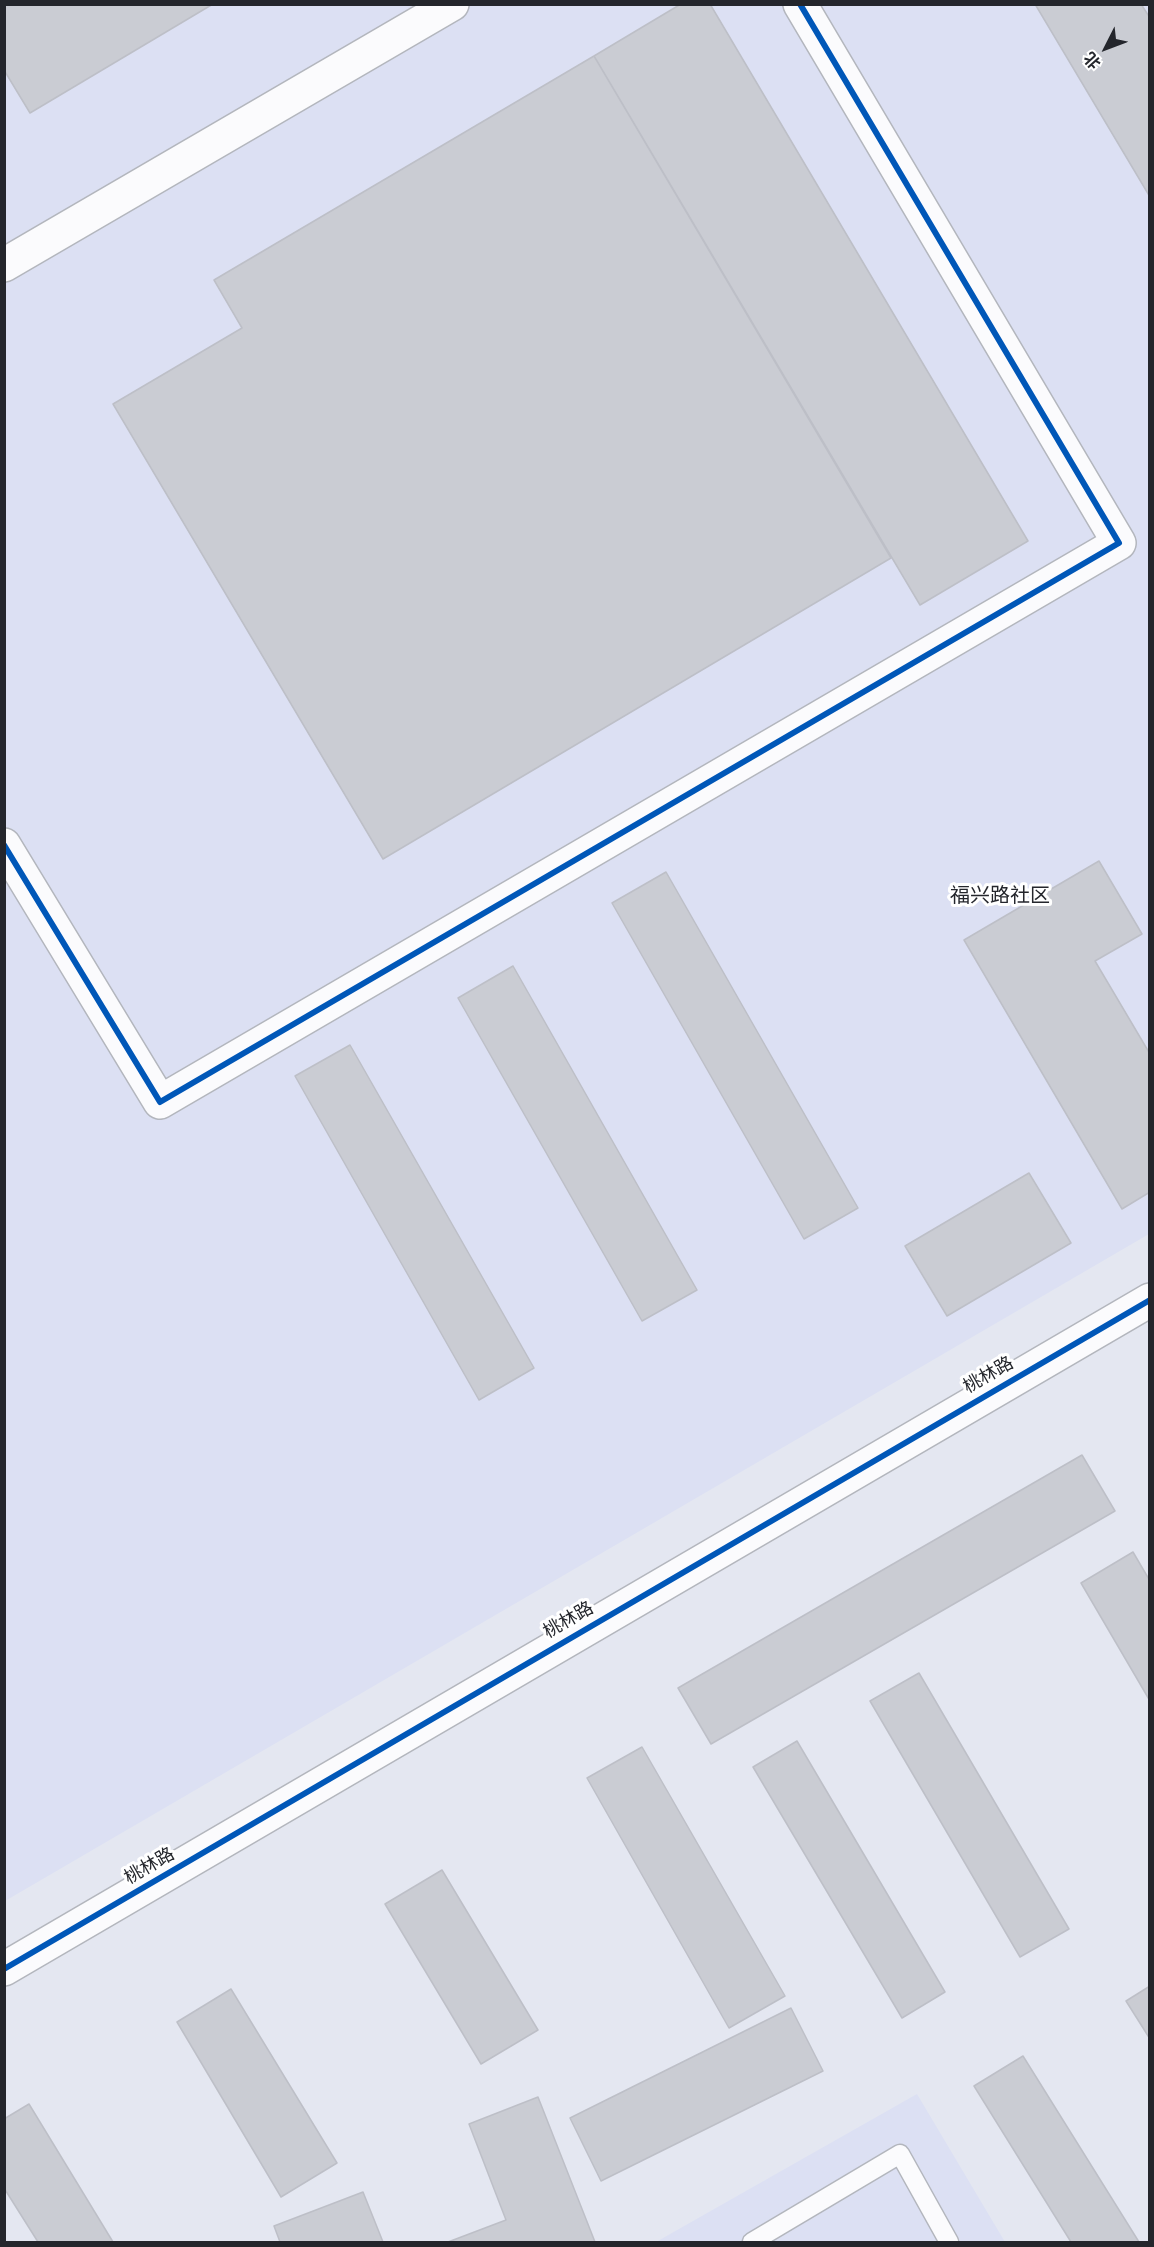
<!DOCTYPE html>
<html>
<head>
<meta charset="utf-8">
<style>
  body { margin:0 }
  #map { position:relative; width:1154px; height:2247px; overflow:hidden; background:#e4e7f1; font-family:Jost,"Noto Sans SC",sans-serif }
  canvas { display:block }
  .frame { position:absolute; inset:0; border:6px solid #24262c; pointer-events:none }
  .north { position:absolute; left:1076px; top:18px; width:60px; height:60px; -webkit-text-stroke:4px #fff; paint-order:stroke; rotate:228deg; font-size:16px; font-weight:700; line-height:24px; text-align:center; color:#24262c }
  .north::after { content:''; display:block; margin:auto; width:21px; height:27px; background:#24262c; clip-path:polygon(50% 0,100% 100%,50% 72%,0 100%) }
</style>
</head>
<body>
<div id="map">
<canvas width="1154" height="2247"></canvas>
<div class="frame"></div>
<div class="north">北</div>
</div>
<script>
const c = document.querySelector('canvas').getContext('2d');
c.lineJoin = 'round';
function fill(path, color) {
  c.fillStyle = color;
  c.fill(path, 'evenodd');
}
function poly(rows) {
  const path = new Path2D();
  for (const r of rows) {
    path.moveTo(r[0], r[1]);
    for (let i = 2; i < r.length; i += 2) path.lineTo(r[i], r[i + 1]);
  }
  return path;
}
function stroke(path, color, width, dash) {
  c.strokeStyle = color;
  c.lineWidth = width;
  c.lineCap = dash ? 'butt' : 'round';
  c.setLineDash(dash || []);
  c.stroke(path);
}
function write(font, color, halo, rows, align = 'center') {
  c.font = font + ' Jost,"Noto Sans SC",sans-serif';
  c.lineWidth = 6;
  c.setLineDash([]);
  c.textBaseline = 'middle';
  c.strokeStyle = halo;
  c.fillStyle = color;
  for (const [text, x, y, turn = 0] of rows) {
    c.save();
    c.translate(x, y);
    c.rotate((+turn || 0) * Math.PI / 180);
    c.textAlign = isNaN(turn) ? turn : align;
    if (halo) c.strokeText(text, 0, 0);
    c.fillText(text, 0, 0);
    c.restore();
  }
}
fill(poly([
  [5,5,1149,5,1149,1234,5,1901],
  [917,2094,1005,2242,656,2242]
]), '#dce0f3');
const building = poly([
  [4,4,213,4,30,113,4,70,4,4],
  [681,4,710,4,1028,541,920,605,594,56,681,4],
  [1035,4,1141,4,1150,18,1150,197,1035,4],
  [594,56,891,558,383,859,113,404,242,328,214,280,594,56],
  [1099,861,1142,934,1095,961,1150,1054,1150,1192,1122,1209,964,940,1099,861],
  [666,872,858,1208,804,1239,612,903,666,872],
  [513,966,697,1290,642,1321,458,998,513,966],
  [350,1045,534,1368,479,1400,295,1076,350,1045],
  [1029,1173,1071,1243,947,1316,905,1246,1029,1173],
  [1082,1455,1115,1511,711,1744,678,1688,1082,1455],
  [1133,1552,1150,1581,1150,1701,1081,1583,1133,1552],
  [919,1673,1069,1929,1020,1957,870,1701,919,1673],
  [797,1741,945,1992,902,2018,753,1767,797,1741],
  [642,1747,785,1996,729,2028,587,1778,642,1747],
  [442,1870,538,2030,481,2064,385,1904,442,1870],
  [1150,1986,1150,2039,1126,2001,1150,1986],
  [231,1989,337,2163,281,2197,177,2022,231,1989],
  [791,2008,823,2071,601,2181,570,2118,791,2008],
  [1023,2056,1139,2242,1071,2242,974,2086,1023,2056],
  [538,2097,595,2242,448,2242,506,2220,469,2124,538,2097],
  [29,2104,113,2242,38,2242,4,2188,4,2119,29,2104],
  [363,2192,383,2242,280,2242,274,2226,363,2192]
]);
fill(building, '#caccd3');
stroke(building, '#bdbfc7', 1.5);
const lane = poly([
  [752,2242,900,2154,949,2242]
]);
const street = poly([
  [4,265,452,4],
  [4,845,160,1102,1119,543,800,4]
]);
const secondary = poly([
  [4,1969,1150,1300]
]);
stroke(lane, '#b3b6bd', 21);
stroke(street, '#b3b6bd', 36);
stroke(secondary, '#b3b6bd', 36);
stroke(lane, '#fbfbfd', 18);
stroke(street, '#fbfbfd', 33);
stroke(secondary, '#fbfbfd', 33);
stroke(poly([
  [4,845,160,1102,1119,543,800,4],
  [4,1969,1150,1300]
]), '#0057b8', 6);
write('18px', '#24262c', '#fff', [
  ["桃林路",989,1376,-30],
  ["桃林路",569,1621,-30],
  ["桃林路",150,1867,-30]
]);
write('20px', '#24262c', '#fff', [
  ["福兴路社区",1000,897]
]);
</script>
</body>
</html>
